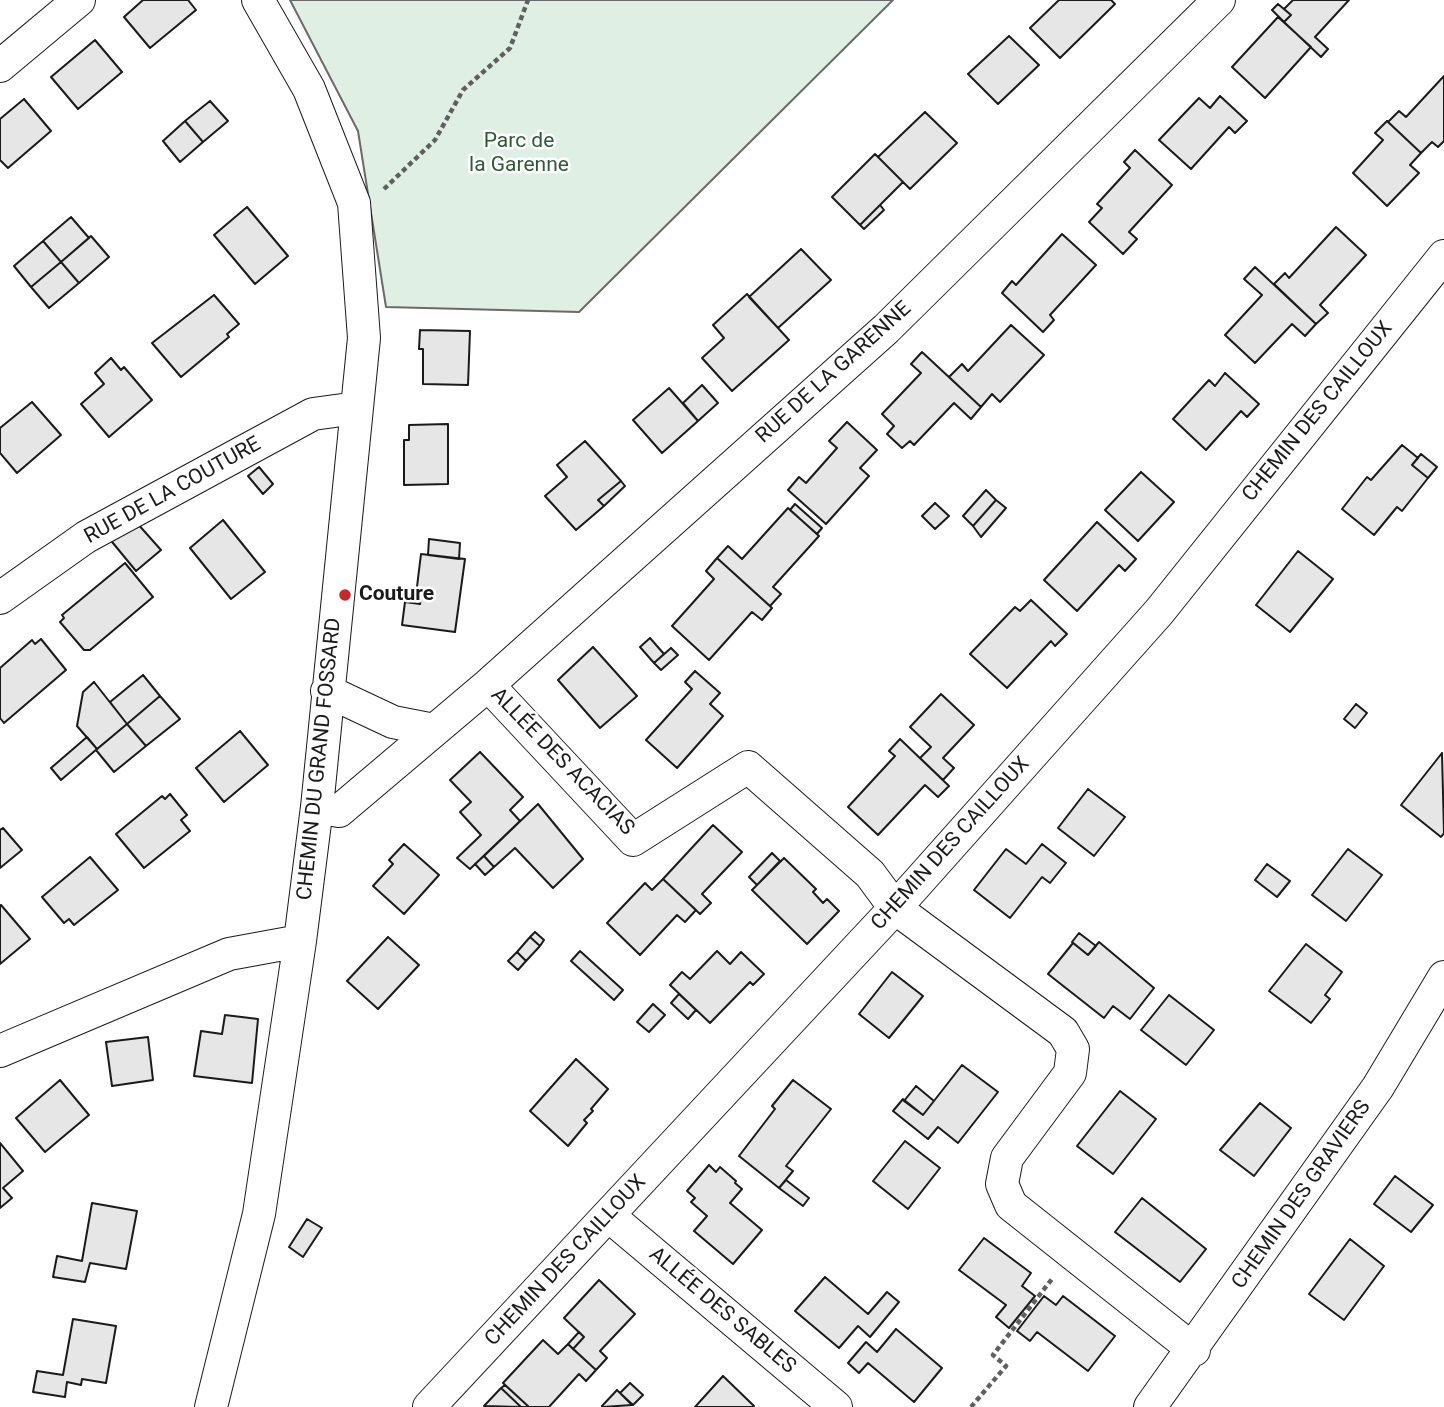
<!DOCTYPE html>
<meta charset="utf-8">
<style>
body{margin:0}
canvas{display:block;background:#fff}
</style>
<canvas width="1444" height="1407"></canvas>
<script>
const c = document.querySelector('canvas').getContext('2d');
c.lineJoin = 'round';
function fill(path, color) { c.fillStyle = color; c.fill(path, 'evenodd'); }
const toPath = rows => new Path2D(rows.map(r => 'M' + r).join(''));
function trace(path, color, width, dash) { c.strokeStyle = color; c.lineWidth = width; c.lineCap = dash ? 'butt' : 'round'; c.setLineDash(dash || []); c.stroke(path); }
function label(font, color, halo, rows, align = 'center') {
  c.font = font + ' Roboto,sans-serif'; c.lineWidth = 5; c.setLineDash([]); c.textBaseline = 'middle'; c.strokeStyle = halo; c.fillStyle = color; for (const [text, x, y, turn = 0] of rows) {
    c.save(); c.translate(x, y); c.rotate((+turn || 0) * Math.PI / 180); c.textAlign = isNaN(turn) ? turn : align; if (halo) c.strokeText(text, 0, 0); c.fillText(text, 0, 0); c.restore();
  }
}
const green = toPath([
 [290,0,893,0,579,312,386,307,358,131,290,0]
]);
fill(green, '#e0efe3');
trace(green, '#6a6a6a', 2);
const building = toPath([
 [143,0,188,0,196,10,150,48,124,17,143,0],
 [1059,0,1111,0,1115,4,1060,58,1030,28,1059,0],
 [1293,0,1349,0,1315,37,1328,49,1321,57,1284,22,1291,15,1284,9,1293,0],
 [1278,4,1291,15,1284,22,1272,10,1278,4],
 [1278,17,1311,47,1265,98,1232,67,1278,17],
 [1009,36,1039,65,998,104,968,74,1009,36],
 [95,40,122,72,78,109,51,77,95,40],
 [1444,76,1444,141,1438,147,1432,142,1421,153,1388,122,1399,111,1406,117,1444,76],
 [1220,96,1247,121,1235,133,1229,127,1191,169,1159,140,1199,98,1210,108,1220,96],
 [24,99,51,131,8,168,0,160,0,119,24,99],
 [210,101,228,121,203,142,185,121,210,101],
 [925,112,957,143,910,189,878,157,925,112],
 [185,121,203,142,180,162,163,141,185,121],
 [1387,121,1421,153,1410,165,1419,173,1387,206,1353,173,1383,140,1375,133,1387,121],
 [1135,150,1172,185,1129,232,1137,239,1123,254,1089,222,1102,208,1097,204,1130,168,1124,162,1135,150],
 [875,154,903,182,860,225,832,197,875,154],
 [880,205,884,210,864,229,860,225,880,205],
 [247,207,288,256,255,284,214,235,247,207],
 [71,217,89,238,61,262,43,241,71,217],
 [1336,227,1366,255,1320,305,1328,313,1316,324,1274,284,1285,273,1289,278,1336,227],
 [1062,234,1096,265,1050,315,1054,320,1043,332,1002,293,1012,281,1016,285,1062,234],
 [91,236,109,257,79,283,61,262,91,236],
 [43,241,61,262,31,287,14,266,43,241],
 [801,249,831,280,778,328,749,297,801,249],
 [61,262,79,283,49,308,31,287,61,262],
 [1255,267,1316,324,1305,336,1292,324,1255,363,1225,335,1262,295,1244,279,1255,267],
 [747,294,789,340,732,391,702,358,724,338,713,325,747,294],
 [214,295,239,324,227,334,229,337,181,377,152,343,214,295],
 [1011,325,1044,355,1000,402,992,394,981,407,949,377,962,364,968,371,1011,325],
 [420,330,470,331,468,385,423,384,423,349,419,349,420,330],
 [922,352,981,407,971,419,954,403,914,445,910,441,902,448,887,434,894,426,882,414,921,373,911,364,922,352],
 [111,358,121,370,124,367,152,400,109,437,81,404,104,384,95,373,111,358],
 [1225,373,1259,404,1247,417,1241,411,1206,450,1173,419,1209,380,1215,386,1225,373],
 [702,385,718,403,698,421,683,403,702,385],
 [669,388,698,421,662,453,633,420,669,388],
 [32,402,61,435,17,473,0,453,0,428,32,402],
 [847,422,877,450,860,468,869,476,826,524,788,490,799,477,806,483,837,448,829,441,847,422],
 [448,424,448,484,404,485,404,440,409,440,409,425,448,424],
 [585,441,621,481,598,500,604,506,576,530,545,496,567,477,557,465,585,441],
 [1402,445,1418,458,1412,465,1428,478,1402,511,1397,507,1374,535,1342,509,1367,477,1371,480,1402,445],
 [1421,454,1437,467,1428,478,1412,465,1421,454],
 [259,467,273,484,263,494,248,476,259,467],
 [1141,472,1174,502,1138,541,1105,510,1141,472],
 [621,481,625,486,604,506,598,500,621,481],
 [986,490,996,500,973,526,963,516,986,490],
 [996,500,1006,508,981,537,973,526,996,500],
 [935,503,949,516,935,529,922,516,935,503],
 [795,504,822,528,817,534,790,510,795,504],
 [788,508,819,536,773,587,781,594,770,606,717,558,728,546,742,559,788,508],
 [223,520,265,572,231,599,190,548,223,520],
 [1097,522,1136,559,1125,571,1119,565,1077,611,1044,580,1097,522],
 [137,523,161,550,136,571,108,537,137,523],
 [429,539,460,543,459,559,428,555,429,539],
 [1298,551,1333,579,1290,632,1256,605,1298,551],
 [421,554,465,559,455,632,402,625,405,602,420,604,421,595,416,595,421,554],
 [717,558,772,608,762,620,752,612,709,660,672,626,714,579,706,571,717,558],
 [125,563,153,597,90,650,84,650,60,622,64,618,62,615,125,563],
 [1031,600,1067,634,1055,646,1051,641,1007,688,970,654,1015,607,1020,611,1031,600],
 [650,638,664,654,654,663,640,647,650,638],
 [41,639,66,670,4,723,0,718,0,668,32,640,35,644,41,639],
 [593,647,637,696,600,728,558,680,593,647],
 [671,648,678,655,661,670,654,663,671,648],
 [695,671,720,693,710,704,723,716,677,768,646,740,692,689,685,682,695,671],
 [143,675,160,696,127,724,110,702,143,675],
 [94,682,127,724,97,749,77,726,83,692,94,682],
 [941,694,974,725,943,758,954,768,943,780,920,758,931,747,910,727,941,694],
 [160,696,180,719,146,746,127,724,160,696],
 [1356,704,1367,713,1355,728,1344,719,1356,704],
 [127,724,146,746,114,772,96,750,127,724],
 [240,731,268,765,224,802,196,768,240,731],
 [87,737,97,749,61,780,51,768,87,737],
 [900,739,949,786,938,797,925,785,878,835,848,807,895,756,889,751,900,739],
 [480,752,523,797,510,810,520,821,470,869,457,858,481,835,460,812,471,802,450,780,480,752],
 [1442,753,1444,833,1441,837,1401,805,1442,753],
 [1088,789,1125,817,1094,856,1058,828,1088,789],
 [170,794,187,815,181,820,190,831,144,868,116,834,162,796,165,799,170,794],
 [538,804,583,859,553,888,515,848,494,867,484,856,538,804],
 [713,825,742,852,702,894,711,903,700,914,663,879,713,825],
 [3,828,22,850,0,868,0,830,3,828],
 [404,844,439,875,404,914,373,886,393,864,389,860,404,844],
 [1042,844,1066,863,1050,883,1042,877,1010,918,974,890,1006,849,1026,864,1042,844],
 [1348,849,1382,875,1346,921,1312,895,1348,849],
 [772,853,780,861,757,885,749,877,772,853],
 [484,856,494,867,485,875,475,864,484,856],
 [90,857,118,890,74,925,69,919,64,923,42,897,90,857],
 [784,858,816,889,813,892,823,903,827,899,839,911,807,944,752,890,784,858],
 [1267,864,1290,881,1277,897,1255,880,1267,864],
 [663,879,696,910,685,922,677,915,640,955,607,923,645,883,652,890,663,879],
 [1,905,30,939,0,964,0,906,1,905],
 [535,932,544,940,540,946,530,937,535,932],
 [1079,933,1096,946,1088,955,1072,942,1079,933],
 [388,937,419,965,378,1009,347,981,388,937],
 [530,937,540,946,526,961,517,952,530,937],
 [1099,942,1154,988,1130,1019,1113,1006,1104,1018,1048,974,1073,943,1088,955,1099,942],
 [1306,944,1342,972,1325,995,1330,999,1311,1023,1269,991,1306,944],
 [580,951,623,990,614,1000,571,961,580,951],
 [717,951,730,964,741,952,764,974,753,985,750,982,710,1023,670,985,682,972,690,979,717,951],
 [517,952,526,961,518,970,508,961,517,952],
 [892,972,923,996,889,1038,859,1014,892,972],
 [679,994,696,1010,688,1019,671,1003,679,994],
 [1169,995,1214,1030,1186,1065,1141,1030,1169,995],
 [653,1004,665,1015,649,1032,637,1022,653,1004],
 [225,1015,258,1019,252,1083,194,1076,201,1031,222,1034,225,1015],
 [148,1037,153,1080,112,1086,106,1042,148,1037],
 [576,1059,608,1089,591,1109,593,1111,584,1120,587,1123,568,1146,530,1111,576,1059],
 [962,1065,998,1092,958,1143,938,1127,928,1139,893,1111,903,1099,923,1115,962,1065],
 [60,1080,89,1115,45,1152,16,1118,60,1080],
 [793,1080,831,1109,786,1166,793,1171,779,1188,739,1156,775,1109,772,1106,793,1080],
 [916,1086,934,1101,923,1115,904,1101,916,1086],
 [1120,1091,1156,1119,1113,1174,1077,1146,1120,1091],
 [1260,1103,1291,1128,1254,1176,1220,1150,1260,1103],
 [905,1141,940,1168,908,1209,873,1181,905,1141],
 [0,1143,23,1171,3,1188,12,1198,0,1208,0,1143],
 [709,1165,716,1172,720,1167,736,1181,735,1183,742,1189,730,1203,762,1230,733,1264,694,1231,707,1216,691,1202,695,1198,687,1191,709,1165],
 [1395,1176,1433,1205,1411,1232,1374,1204,1395,1176],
 [786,1180,809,1198,803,1206,779,1188,786,1180],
 [1142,1198,1206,1249,1180,1282,1115,1232,1142,1198],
 [92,1203,137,1211,126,1269,90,1263,85,1282,53,1277,57,1256,82,1261,92,1203],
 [307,1219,322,1228,303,1257,289,1247,307,1219],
 [984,1238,1031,1273,1022,1286,1035,1296,1009,1328,996,1317,1006,1305,959,1270,984,1238],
 [1350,1239,1384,1266,1344,1320,1309,1294,1350,1239],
 [825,1277,868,1314,887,1292,899,1302,870,1337,858,1326,839,1348,795,1311,825,1277],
 [599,1280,635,1314,600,1351,607,1358,596,1370,573,1349,584,1337,564,1318,599,1280],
 [1044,1296,1056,1305,1063,1296,1115,1336,1088,1371,1037,1332,1030,1341,1017,1331,1044,1296],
 [73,1319,116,1326,106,1383,82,1379,81,1385,67,1382,65,1397,33,1392,37,1371,63,1375,73,1319],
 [896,1329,942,1368,914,1402,868,1363,859,1373,848,1363,866,1342,877,1352,896,1329],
 [579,1332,584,1337,573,1349,568,1344,579,1332],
 [543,1340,558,1354,568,1344,596,1370,586,1381,579,1374,549,1407,529,1407,503,1383,543,1340],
 [723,1376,754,1406,753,1407,695,1407,723,1376],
 [630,1383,643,1395,633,1405,620,1393,630,1383],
 [505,1385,529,1407,521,1407,501,1388,505,1385],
 [501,1388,521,1407,484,1406,501,1388],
 [617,1390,632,1405,603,1407,602,1406,617,1390]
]);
fill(building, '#e6e6e6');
trace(building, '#1a1a1a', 2);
const minor = toPath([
 [0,66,79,0],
 [0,598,86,537,313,414,357,408],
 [488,685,633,840,748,767,870,874,895,908,1063,1032,1073,1049,1070,1073,1007,1158,1002,1184,1011,1205,1194,1350],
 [327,691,393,722,434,730],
 [317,807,339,811,488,685,886,329,1219,0],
 [0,1051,229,954,300,941],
 [609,1216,836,1407],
 [211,1407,259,1214,300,941,317,807,364,338,354,203,309,89,258,0],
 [429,1407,895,908,1159,612,1444,256],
 [1150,1407,1378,1087,1444,977]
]);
trace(minor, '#1a1a1a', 34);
trace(toPath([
 [384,189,435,140,463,90,510,48,528,0],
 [971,1407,1006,1366,993,1355,1052,1279]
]), '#5f5f5f', 4.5, [5, 3.5]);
trace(minor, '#fff', 32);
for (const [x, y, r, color] of [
 [345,595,7,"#c62828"]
]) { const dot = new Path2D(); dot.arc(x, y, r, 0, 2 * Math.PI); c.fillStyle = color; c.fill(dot); trace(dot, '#fff', 2.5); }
label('21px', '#2b5a34', '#fff', [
 ["Parc de",519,142],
 ["la Garenne",519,166]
]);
label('21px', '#1a1a1a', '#fff', [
 ["RUE DE LA GARENNE",834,373,-42],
 ["CHEMIN DES CAILLOUX",1318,412,-51],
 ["RUE DE LA COUTURE",173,491,-29],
 ["CHEMIN DU GRAND FOSSARD",320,759,-84],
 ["ALLÉE DES ACACIAS",562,762,46],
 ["CHEMIN DES CAILLOUX",951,844,-48],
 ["CHEMIN DES GRAVIERS",1302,1195,-55],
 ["CHEMIN DES CAILLOUX",566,1261,-47],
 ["ALLÉE DES SABLES",722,1311,40]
]);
label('bold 21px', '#1a1a1a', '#fff', [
 ["Couture",359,595]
], 'left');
</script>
